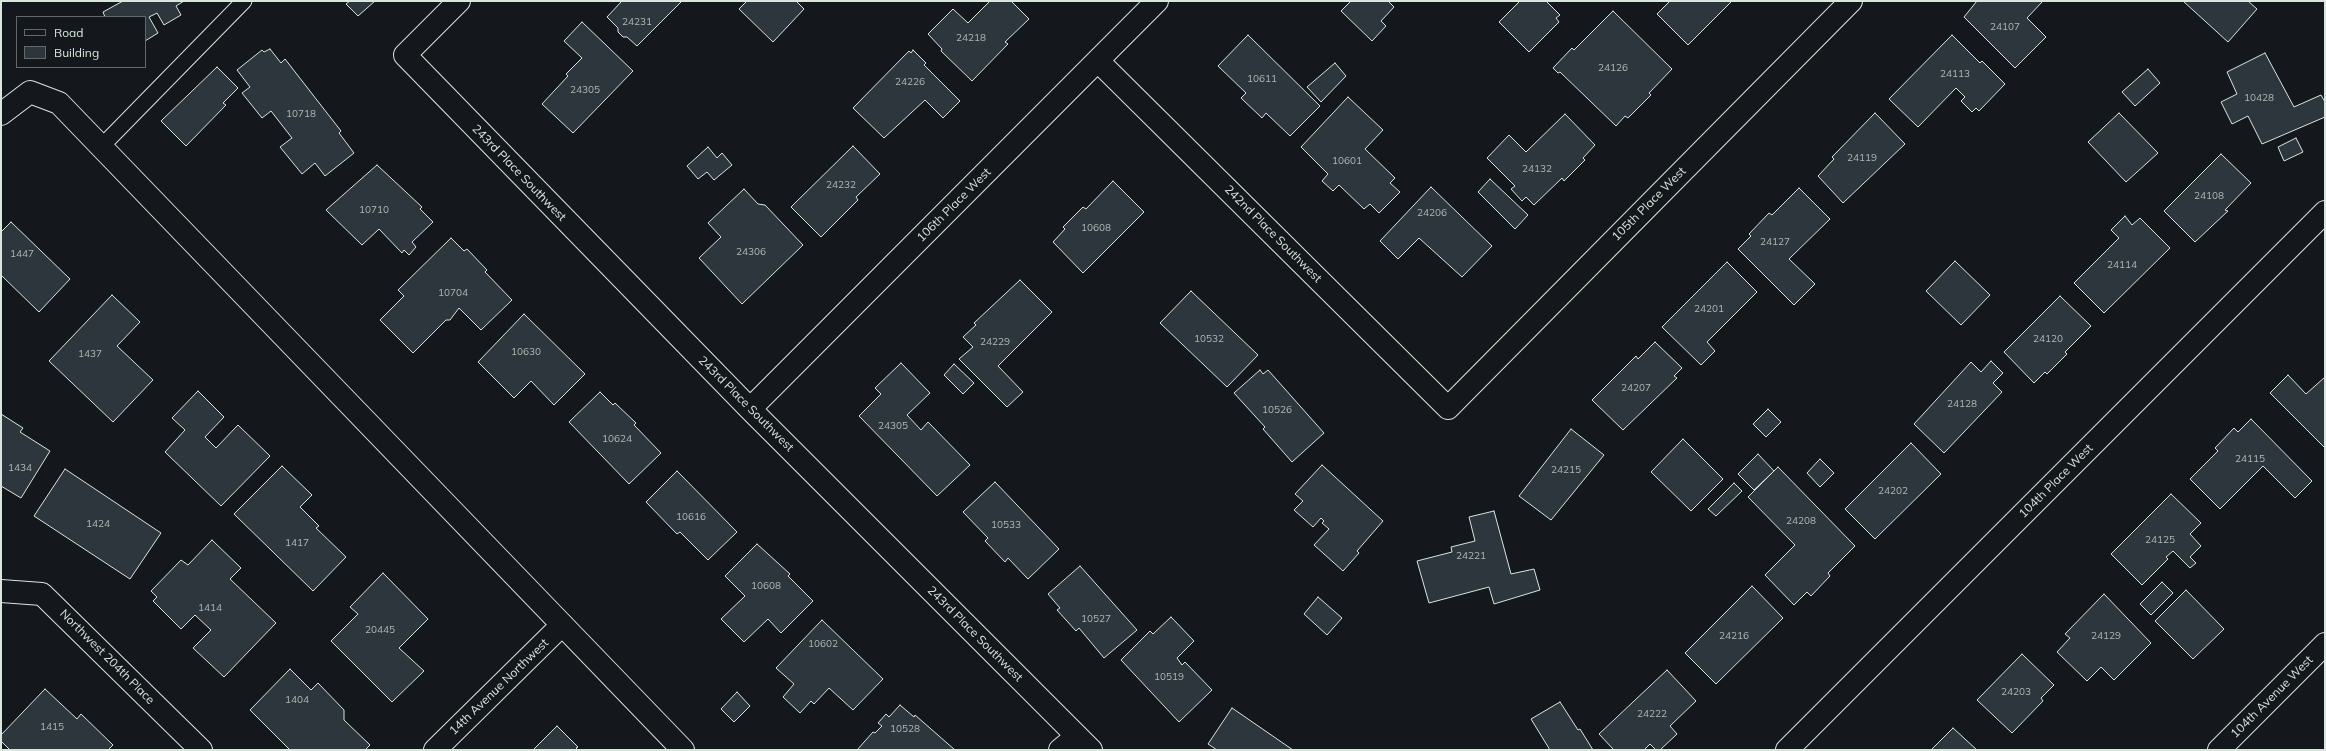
<!DOCTYPE html>
<style>
body{margin:0}
#map{position:relative;width:2326px;height:751px;overflow:hidden;background:#14181c;font-family:Mulish,sans-serif}
canvas{display:block}
.frame{position:absolute;inset:0;border:2px solid #d8e6dc;pointer-events:none}
.legend{position:absolute;left:16px;top:16px;width:130px;height:52px;box-sizing:border-box;background:#14181c;border:1px solid #626a69;margin:0;padding:5px 7px;list-style:none;font-size:12px;color:#d8e6dc}
.legend li{display:flex;align-items:center;gap:8px;height:20px}
.legend b{width:20px;border:1px solid #626a69}
</style>
<div id="map">
<canvas width="2326" height="751"></canvas>
<div class="frame"></div>
<ul class="legend">
<li><b style="height:5px;background:#14181c"></b>Road</li>
<li><b style="height:11px;background:#2c363c"></b>Building</li>
</ul>
</div>
<script>
const c = document.querySelector('canvas').getContext('2d');
c.lineJoin = 'round';
function fill(path, color) { c.fillStyle = color; c.fill(path, 'evenodd'); }
const toPath = rows => new Path2D(rows.map(r => 'M' + r).join(''));
function trace(path, color, width, dash) { c.strokeStyle = color; c.lineWidth = width; c.lineCap = dash ? 'butt' : 'round'; c.setLineDash(dash || []); c.stroke(path); }
function label(font, color, halo, rows, align = 'center') {
  c.font = font + ' Mulish,sans-serif'; c.lineWidth = 3; c.setLineDash([]); c.textBaseline = 'middle'; c.strokeStyle = halo; c.fillStyle = color; for (const [text, x, y, turn = 0] of rows) {
    c.save(); c.translate(x, y); c.rotate((+turn || 0) * Math.PI / 180); c.textAlign = isNaN(turn) ? turn : align; if (halo) c.strokeText(text, 0, 0); c.fillText(text, 0, 0); c.restore();
  }
}
const building = toPath([
 [123,1,184,1,176,6,181,15,164,25,157,13,149,17,158,33,145,41,145,17,105,17,103,12,123,1],
 [350,1,375,1,358,16,346,4,350,1],
 [620,1,682,1,637,46,627,37,623,37,618,32,618,28,607,17,621,2,620,1],
 [747,1,796,1,804,9,773,42,739,9,747,1],
 [990,1,1011,1,1029,19,1005,42,1008,44,972,81,941,51,942,49,928,34,953,9,968,23,990,1],
 [1351,1,1388,1,1394,7,1381,21,1386,26,1372,41,1341,11,1351,1],
 [1520,1,1546,1,1560,15,1556,18,1559,22,1529,52,1499,22,1520,1],
 [1670,1,1732,1,1688,45,1657,14,1670,1],
 [1977,1,2043,1,2027,18,2046,37,2015,68,1964,17,1977,1],
 [2183,1,2248,1,2257,9,2228,42,2183,1],
 [1613,11,1672,69,1649,93,1651,95,1628,118,1625,116,1616,126,1560,72,1558,73,1553,68,1572,48,1574,50,1613,11],
 [582,22,633,71,573,133,542,104,568,76,566,74,582,58,564,41,582,22],
 [1248,35,1320,106,1290,136,1266,113,1262,118,1241,98,1246,93,1218,66,1248,35],
 [1952,35,1980,63,1982,61,2005,84,1979,111,1976,108,1972,112,1961,101,1965,97,1956,88,1918,127,1889,99,1952,35],
 [270,49,281,63,285,59,341,131,339,133,354,153,325,176,315,163,302,174,280,147,292,138,271,111,262,118,242,93,250,87,237,70,262,50,264,52,270,49],
 [913,50,926,63,924,65,960,101,943,118,925,100,884,138,853,108,909,51,911,53,913,50],
 [2265,53,2294,107,2321,95,2325,102,2325,117,2262,144,2248,116,2232,124,2221,102,2237,94,2227,72,2265,53],
 [1335,63,1346,76,1321,102,1307,87,1335,63],
 [217,67,238,88,223,103,226,105,186,146,161,121,217,67],
 [2148,69,2160,83,2135,106,2122,92,2148,69],
 [1348,97,1383,130,1365,149,1395,178,1390,183,1400,192,1379,213,1370,204,1364,209,1339,185,1333,191,1322,181,1328,174,1301,147,1348,97],
 [1875,113,1905,144,1843,203,1818,176,1834,159,1832,157,1875,113],
 [2119,113,2158,153,2126,182,2088,142,2119,113],
 [1565,114,1595,145,1583,158,1585,160,1564,181,1562,178,1534,205,1526,197,1522,201,1511,189,1515,186,1487,158,1509,135,1526,152,1565,114],
 [2296,138,2303,152,2284,161,2278,147,2296,138],
 [853,146,880,174,856,197,858,200,821,237,791,207,853,146],
 [708,147,717,158,722,153,732,165,714,180,707,172,698,179,687,166,708,147],
 [2221,154,2251,183,2225,210,2228,211,2195,242,2164,211,2221,154],
 [377,165,422,207,420,209,433,222,412,242,416,247,409,255,404,250,402,253,379,229,362,245,326,210,377,165],
 [1490,179,1528,215,1515,229,1478,192,1490,179],
 [1113,181,1144,212,1083,273,1053,242,1065,229,1063,227,1083,207,1086,209,1113,181],
 [1431,187,1492,246,1462,277,1419,238,1398,259,1380,241,1431,187],
 [1799,188,1830,219,1789,259,1815,284,1794,305,1738,249,1751,236,1749,234,1769,213,1772,215,1799,188],
 [744,189,758,204,765,205,803,245,742,304,699,258,721,237,708,223,744,189],
 [2125,216,2132,225,2140,218,2170,248,2104,313,2074,283,2119,238,2111,230,2125,216],
 [11,222,70,279,39,312,1,275,1,232,11,222],
 [451,238,464,251,467,249,487,270,485,272,512,300,481,330,459,308,450,320,446,320,413,353,380,320,404,296,398,290,451,238],
 [1955,261,1990,295,1961,325,1926,291,1955,261],
 [1727,262,1757,292,1707,342,1715,351,1701,365,1662,327,1727,262],
 [1020,280,1052,312,998,366,1023,392,1007,407,959,359,973,347,963,337,976,325,974,323,1020,280],
 [1191,291,1258,355,1227,387,1160,323,1191,291],
 [112,295,140,322,117,346,153,380,113,422,49,361,112,295],
 [2060,296,2091,326,2065,352,2067,354,2047,374,2045,372,2034,383,2004,352,2060,296],
 [524,314,585,374,554,405,531,381,514,398,478,362,524,314],
 [1655,342,1682,368,1674,376,1677,378,1623,430,1592,400,1636,356,1638,359,1655,342],
 [1991,361,2003,373,1993,383,2002,392,1944,453,1914,424,1971,362,1981,372,1991,361],
 [901,363,930,393,907,415,921,430,928,422,970,465,937,496,859,416,881,394,875,388,901,363],
 [954,364,974,383,963,394,944,375,954,364],
 [1260,370,1263,374,1268,370,1324,433,1292,462,1263,429,1265,427,1234,393,1260,370],
 [2288,375,2306,394,2325,377,2325,448,2270,393,2288,375],
 [198,391,224,417,205,437,216,448,238,425,270,456,221,506,165,452,185,430,172,418,198,391],
 [600,392,613,405,615,403,636,423,634,425,661,453,629,484,569,422,600,392],
 [1768,409,1781,422,1766,437,1753,424,1768,409],
 [1,414,23,428,20,432,50,451,21,498,1,486,1,414],
 [2251,419,2312,481,2295,498,2263,466,2220,509,2190,479,2218,451,2215,448,2234,428,2238,432,2251,419],
 [1571,429,1604,455,1551,520,1519,496,1571,429],
 [1683,439,1723,479,1691,511,1651,472,1683,439],
 [1911,443,1941,474,1875,539,1845,509,1911,443],
 [1758,454,1774,471,1754,490,1738,474,1758,454],
 [1820,459,1834,473,1820,487,1807,473,1820,459],
 [1322,465,1383,521,1357,551,1359,553,1343,571,1314,545,1329,529,1322,523,1324,521,1321,518,1313,527,1294,510,1303,501,1295,494,1322,465],
 [282,466,312,495,300,507,319,526,316,528,346,557,313,591,234,514,282,466],
 [1778,467,1855,546,1828,573,1830,576,1811,596,1807,592,1794,605,1765,575,1795,545,1748,497,1778,467],
 [65,469,161,533,130,579,34,516,65,469],
 [677,471,737,532,708,560,680,532,677,534,646,502,677,471],
 [995,482,1059,549,1028,579,1008,558,1005,562,985,541,988,538,963,512,995,482],
 [1734,483,1742,491,1716,516,1708,509,1734,483],
 [2171,494,2201,523,2190,534,2201,546,2190,557,2196,563,2190,568,2173,551,2166,557,2168,559,2142,585,2111,554,2171,494],
 [1494,511,1511,574,1534,569,1540,590,1494,604,1489,587,1429,603,1417,561,1452,552,1451,547,1475,541,1469,517,1494,511],
 [212,540,241,568,230,579,276,623,224,677,193,648,211,630,195,615,181,629,153,601,157,597,151,591,181,560,188,565,212,540],
 [757,544,790,574,788,576,813,601,781,633,768,619,744,642,721,619,745,596,725,576,757,544],
 [1080,566,1137,630,1104,658,1079,628,1076,631,1057,610,1060,608,1048,594,1080,566],
 [383,573,428,619,399,648,424,671,392,702,331,641,358,614,350,607,383,573],
 [2162,582,2173,593,2151,615,2140,604,2162,582],
 [1752,586,1783,618,1716,684,1685,653,1752,586],
 [2186,590,2224,629,2193,659,2155,621,2186,590],
 [2104,594,2151,643,2114,680,2101,667,2087,681,2057,652,2070,638,2065,634,2104,594],
 [1318,597,1342,618,1327,635,1304,614,1318,597],
 [1171,617,1194,641,1177,658,1182,665,1185,662,1212,690,1179,722,1121,660,1150,631,1153,634,1171,617],
 [822,620,883,679,853,710,829,688,814,704,811,701,800,713,783,697,794,684,776,668,822,620],
 [2022,654,2054,685,2041,698,2043,701,2012,733,1977,700,2022,654],
 [290,669,311,690,318,683,344,710,344,720,370,745,365,750,290,750,250,710,290,669],
 [1667,670,1696,701,1670,726,1677,734,1660,750,1656,750,1650,744,1644,750,1614,750,1599,734,1667,670],
 [45,689,77,719,81,714,113,745,108,750,10,750,1,741,1,735,45,689],
 [737,692,750,706,734,722,721,709,737,692],
 [1560,702,1578,730,1580,729,1593,750,1550,750,1531,719,1560,702],
 [900,705,914,717,915,715,955,750,857,750,873,732,875,733,882,726,878,723,886,714,889,717,900,705],
 [1232,708,1293,750,1217,750,1208,744,1232,708],
 [557,726,578,747,576,748,578,750,533,750,557,726],
 [1953,728,1977,750,1931,750,1953,728]
]);
fill(building, '#2c363c');
trace(building, '#d8e6dc', 1);
const service = toPath([
 [102,146,244,1]
]);
const minor = toPath([
 [459,1,405,55,750,409,1091,750],
 [1098,61,1448,408,1851,1],
 [750,409,1157,1],
 [1,591,42,594,201,750],
 [435,750,562,625],
 [1060,750,1077,736],
 [1787,750,2325,212]
]);
const tertiary = toPath([
 [1,114,30,92,59,103,683,750],
 [2219,750,2325,644]
]);
trace(service, '#d8e6dc', 17);
trace(minor, '#d8e6dc', 24);
trace(tertiary, '#d8e6dc', 24);
trace(service, '#14181c', 15);
trace(minor, '#14181c', 22);
trace(tertiary, '#14181c', 22);
label('10px', '#adbab4', null, [
 ["24231",637,22],
 ["24107",2005,27],
 ["24218",971,38],
 ["24126",1613,68],
 ["24113",1955,74],
 ["10611",1262,79],
 ["24226",910,82],
 ["24305",585,90],
 ["10428",2259,98],
 ["10718",301,114],
 ["24119",1862,158],
 ["10601",1347,161],
 ["24132",1537,169],
 ["24232",841,185],
 ["24108",2209,196],
 ["10710",374,210],
 ["24206",1432,213],
 ["10608",1096,228],
 ["24127",1775,242],
 ["24306",751,252],
 ["1447",22,254],
 ["24114",2122,265],
 ["10704",453,293],
 ["24201",1709,309],
 ["10532",1209,339],
 ["24120",2048,339],
 ["24229",995,342],
 ["10630",526,352],
 ["1437",90,354],
 ["24207",1636,388],
 ["24128",1962,404],
 ["10526",1277,410],
 ["24305",893,426],
 ["10624",617,439],
 ["24115",2250,459],
 ["1434",20,468],
 ["24215",1566,470],
 ["24202",1893,491],
 ["10616",691,517],
 ["24208",1801,521],
 ["1424",98,524],
 ["10533",1006,525],
 ["24125",2160,540],
 ["1417",297,543],
 ["24221",1471,556],
 ["10608",766,586],
 ["1414",210,608],
 ["10527",1096,619],
 ["20445",380,630],
 ["24216",1734,636],
 ["24129",2106,636],
 ["10602",823,644],
 ["10519",1169,677],
 ["24203",2016,692],
 ["1404",297,700],
 ["24222",1652,714],
 ["1415",52,727],
 ["10528",905,729]
]);
label('12px', '#d8e6dc', '#14181c', [
 ["243rd Place Southwest",519,173,46],
 ["105th Place West",1649,204,-45],
 ["106th Place West",954,205,-45],
 ["242nd Place Southwest",1273,234,45],
 ["243rd Place Southwest",746,404,45],
 ["104th Place West",2056,481,-45],
 ["243rd Place Southwest",975,634,45],
 ["Northwest 204th Place",107,657,45],
 ["14th Avenue Northwest",499,687,-44],
 ["104th Avenue West",2272,697,-45]
]);
</script>
